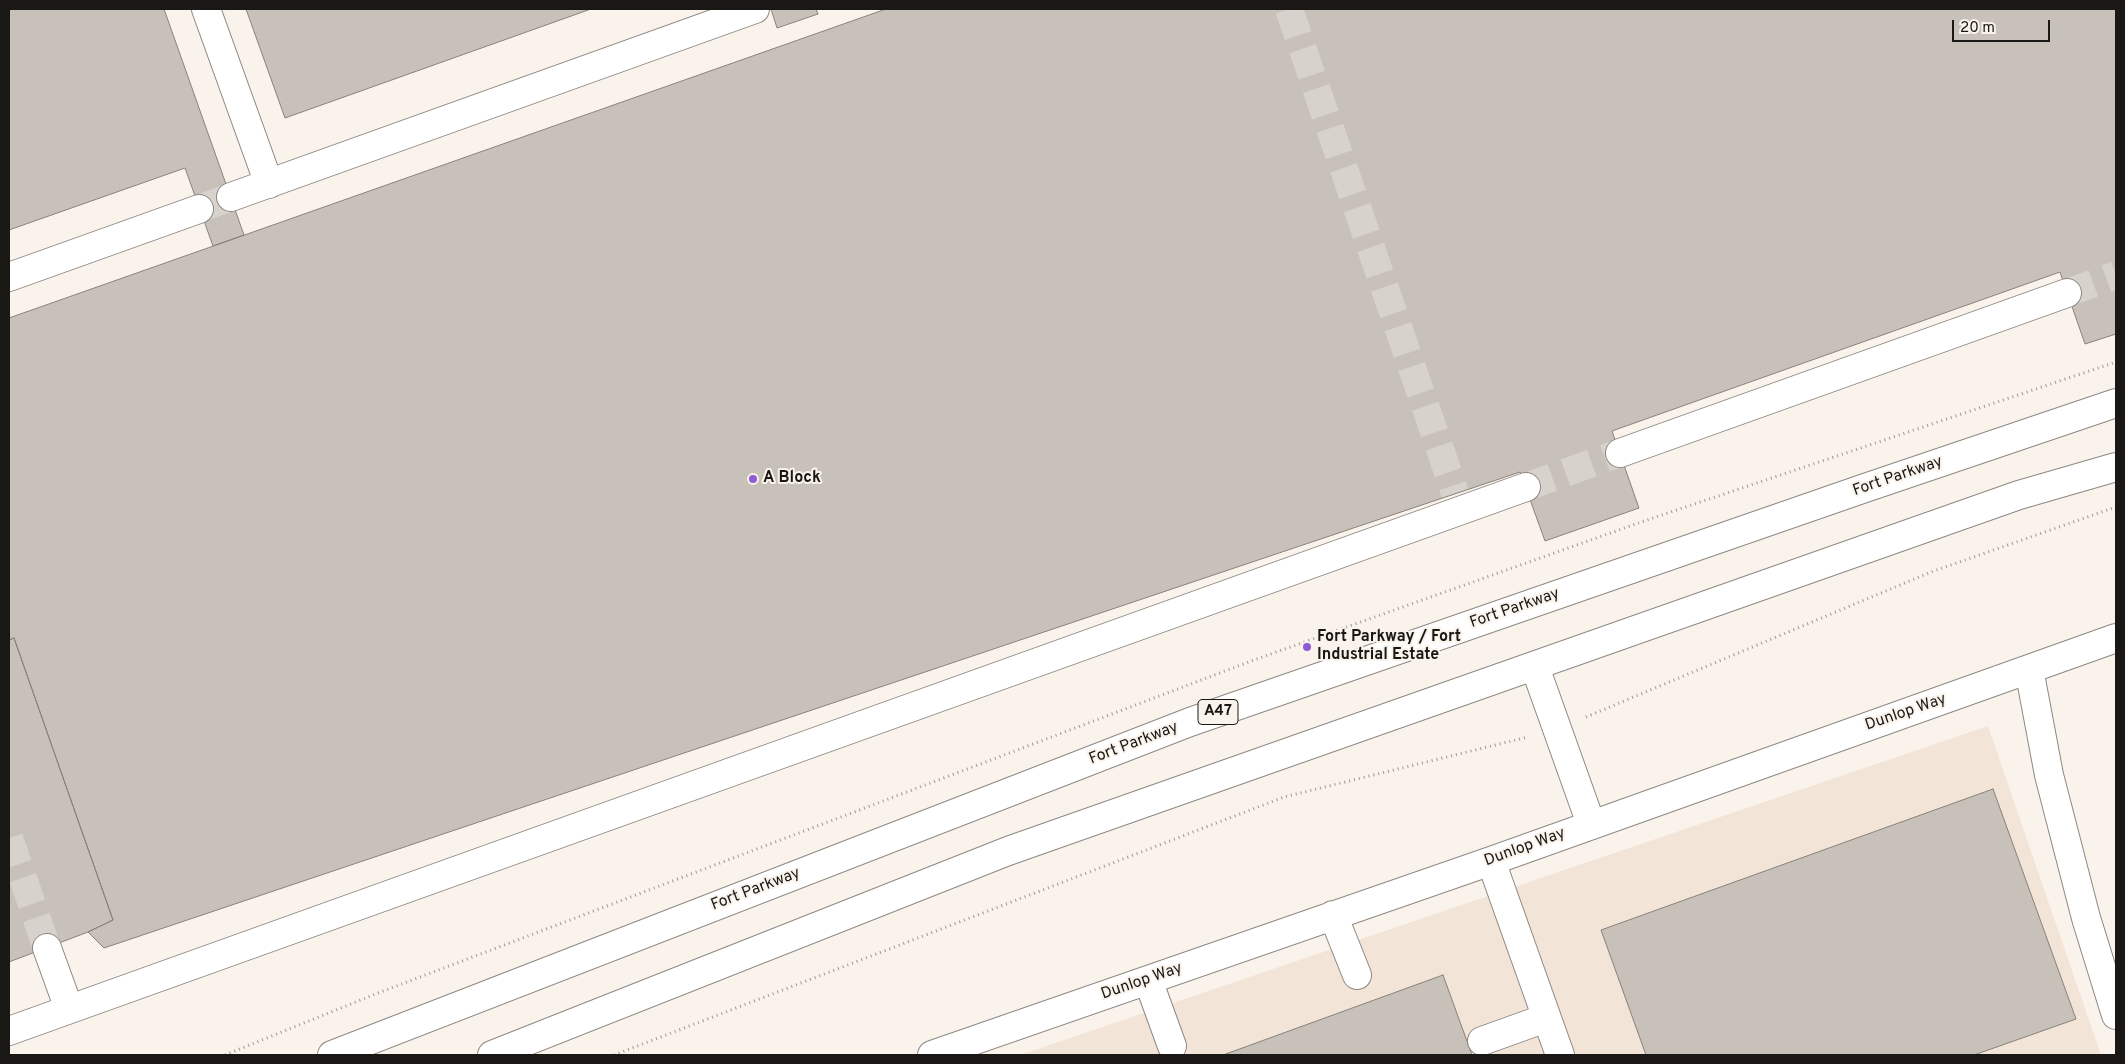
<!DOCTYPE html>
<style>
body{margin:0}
#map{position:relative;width:2125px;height:1064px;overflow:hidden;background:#faf3ec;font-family:Overpass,sans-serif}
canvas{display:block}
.frame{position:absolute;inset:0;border:10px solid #1a1815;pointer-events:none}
.scale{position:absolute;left:1952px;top:20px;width:98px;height:22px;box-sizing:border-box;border:2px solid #1a1815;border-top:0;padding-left:6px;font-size:15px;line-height:18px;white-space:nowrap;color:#1a1815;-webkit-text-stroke:4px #faf3ec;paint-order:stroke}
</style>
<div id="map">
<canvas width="2125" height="1064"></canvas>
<div class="frame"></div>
<div class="scale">20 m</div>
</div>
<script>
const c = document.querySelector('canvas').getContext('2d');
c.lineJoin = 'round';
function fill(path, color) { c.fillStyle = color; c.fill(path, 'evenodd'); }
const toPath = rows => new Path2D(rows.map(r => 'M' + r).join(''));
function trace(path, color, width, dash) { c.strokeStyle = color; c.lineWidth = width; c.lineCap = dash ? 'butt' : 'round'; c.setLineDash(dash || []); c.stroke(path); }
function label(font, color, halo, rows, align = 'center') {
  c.font = font + ' Overpass,sans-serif'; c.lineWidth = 4; c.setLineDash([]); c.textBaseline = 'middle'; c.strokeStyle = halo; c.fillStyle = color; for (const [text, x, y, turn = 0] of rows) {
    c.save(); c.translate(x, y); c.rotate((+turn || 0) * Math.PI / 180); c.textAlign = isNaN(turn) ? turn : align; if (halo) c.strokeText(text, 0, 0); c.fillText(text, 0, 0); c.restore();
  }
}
fill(toPath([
 [1988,726,2101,1055,1020,1055]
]), '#f2e5d8');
const building = toPath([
 [13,9,164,9,244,235,213,246,185,168,9,230,9,10,13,9],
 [246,9,591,9,285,118,246,9],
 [771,9,816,9,818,14,777,28,771,9],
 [886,9,2116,9,2116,334,2085,344,2060,272,1612,431,1639,508,1545,541,1520,472,104,948,88,932,113,920,14,638,9,640,9,318,886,9],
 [14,638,113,920,88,932,9,962,9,640,14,638],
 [1993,789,2076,1019,1974,1055,1646,1055,1601,930,1993,789],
 [1443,975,1472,1055,1223,1055,1443,975]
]);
fill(building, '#c8c1ba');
trace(building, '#88827c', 1);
trace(toPath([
 [1289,9,1455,493],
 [199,209,231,197],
 [2067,293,2116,275],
 [1526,487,1620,453],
 [9,838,47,948]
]), '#d8d2cc', 28, [28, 14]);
const minor = toPath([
 [206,9,269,184],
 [231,197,755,9],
 [9,277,199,209],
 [1620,453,2067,293],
 [1535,667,1591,824],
 [2029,669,2049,775,2086,918,2116,1015],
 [1491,861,1560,1055],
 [1333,915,1357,975],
 [47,948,69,1009],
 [1148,980,1172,1046],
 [9,1031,1526,487],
 [1482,1041,1546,1018],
 [932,1055,1491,861,2116,638]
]);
const major = toPath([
 [332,1055,1190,722,1865,488,2116,403],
 [492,1055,1008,851,2019,495,2116,467]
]);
trace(minor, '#8e8882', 30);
trace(major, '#8e8882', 30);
trace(toPath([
 [1586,717,1931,572,2116,507],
 [225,1055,378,993,1254,660,1647,520,2116,362],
 [614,1055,1284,797,1528,737]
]), '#9d9893', 3, [1, 4]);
trace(minor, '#fff', 28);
trace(major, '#fff', 28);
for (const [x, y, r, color] of [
 [753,479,5,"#8e5bd4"],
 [1307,647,5,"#8e5bd4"]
]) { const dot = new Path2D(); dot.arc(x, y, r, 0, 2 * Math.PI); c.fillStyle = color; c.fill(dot); trace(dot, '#faf3ec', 2); }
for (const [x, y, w] of [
 [1218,712,40]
]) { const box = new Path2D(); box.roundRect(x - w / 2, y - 12.5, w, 25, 4); c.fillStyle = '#faf3ec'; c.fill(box); trace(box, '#1a1815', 1); }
label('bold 15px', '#1a1815', null, [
 ["A47",1218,712]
]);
label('16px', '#1a1815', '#faf3ec', [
 ["Fort Parkway",1898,477,-19],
 ["Fort Parkway",1515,609,-19],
 ["Dunlop Way",1906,713,-19],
 ["Fort Parkway",1134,744,-21],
 ["Dunlop Way",1525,848,-20],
 ["Fort Parkway",756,890,-21],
 ["Dunlop Way",1142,982,-19]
]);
label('bold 16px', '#1a1815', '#faf3ec', [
 ["A Block",763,479],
 ["Fort Parkway / Fort",1317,638],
 ["Industrial Estate",1317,656]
], 'left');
</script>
